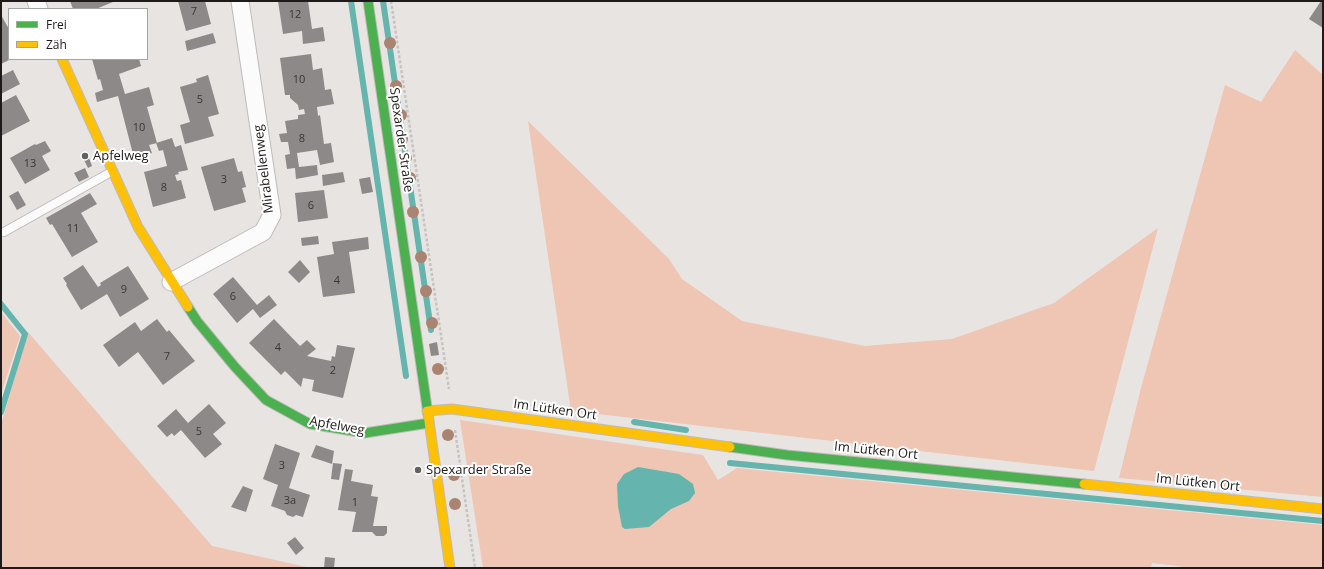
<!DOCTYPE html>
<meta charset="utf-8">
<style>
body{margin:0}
#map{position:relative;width:1324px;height:569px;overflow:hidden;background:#e8e4e2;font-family:"Open Sans",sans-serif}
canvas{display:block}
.frame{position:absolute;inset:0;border:2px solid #1d1a19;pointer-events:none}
.legend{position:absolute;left:8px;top:8px;width:140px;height:52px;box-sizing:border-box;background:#fff;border:1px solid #a5a3a3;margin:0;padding:5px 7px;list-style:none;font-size:12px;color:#1d1a19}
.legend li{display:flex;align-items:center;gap:8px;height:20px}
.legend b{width:20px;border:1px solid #a5a3a3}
</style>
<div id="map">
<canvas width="1324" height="569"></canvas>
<div class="frame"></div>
<ul class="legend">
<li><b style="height:5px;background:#4caf50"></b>Frei</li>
<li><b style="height:5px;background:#ffc107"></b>Zäh</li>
</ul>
</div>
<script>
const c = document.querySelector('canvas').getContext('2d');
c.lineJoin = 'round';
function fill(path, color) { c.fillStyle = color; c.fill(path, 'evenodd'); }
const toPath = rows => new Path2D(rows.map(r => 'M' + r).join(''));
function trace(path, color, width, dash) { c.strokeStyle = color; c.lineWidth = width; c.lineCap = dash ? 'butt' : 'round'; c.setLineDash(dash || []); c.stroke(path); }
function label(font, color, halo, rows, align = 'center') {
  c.font = font + ' "Open Sans",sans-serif'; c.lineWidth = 4; c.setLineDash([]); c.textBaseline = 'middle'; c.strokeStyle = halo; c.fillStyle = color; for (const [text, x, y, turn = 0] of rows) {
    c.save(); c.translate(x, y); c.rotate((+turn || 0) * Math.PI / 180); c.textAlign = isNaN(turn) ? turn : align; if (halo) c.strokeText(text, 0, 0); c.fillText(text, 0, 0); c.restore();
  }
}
fill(toPath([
 [1295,50,1323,75,1323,497,1119,478,1141,388,1225,85,1261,102],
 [528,121,669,259,682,279,742,321,865,346,952,339,1054,303,1158,228,1094,471,571,411],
 [1,312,20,336,1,394],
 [28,332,212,546,311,568,1,568,1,425],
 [460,420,703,455,718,480,737,468,1323,525,1323,568,1193,568,1152,563,1151,568,483,568]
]), '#efc5b4');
fill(toPath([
 [638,467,679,474,693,484,695,493,689,501,671,509,649,527,625,529,622,527,618,506,617,484,624,474]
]), '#65b4ad');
trace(toPath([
 [351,1,406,376],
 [383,1,431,330],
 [1,304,25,334,1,412],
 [634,422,686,430],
 [730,463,1323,521]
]), '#65b4ad', 6);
fill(toPath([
 [70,1,112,1,113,2,96,9,73,9],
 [178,1,205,1,211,24,186,31],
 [278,1,308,1,312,29,323,27,325,41,303,44,302,31,283,34],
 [1321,1,1323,1,1323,28,1309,19],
 [1,15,9,29,9,60,1,64],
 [213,33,216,43,187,51,185,41],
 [311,54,313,70,322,68,325,90,331,89,334,104,317,107,318,116,320,115,324,144,331,143,334,162,320,165,317,150,297,153,299,167,317,165,318,175,296,179,295,168,287,169,285,155,290,154,288,142,281,142,279,134,287,133,285,121,298,119,298,115,305,114,304,109,299,110,298,105,290,98,290,95,285,95,280,58],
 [92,59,139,59,141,66,119,74,125,94,149,87,154,105,147,107,157,143,149,145,152,153,134,158,118,96,97,102,95,93,103,90,100,79,98,80],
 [13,70,20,84,1,94,1,76],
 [208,75,219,114,208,117,214,136,185,144,180,125,190,122,180,87,197,82,196,79],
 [16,95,30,121,1,136,1,103],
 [172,138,175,147,181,145,188,170,178,172,179,174,175,175,177,181,181,180,186,198,153,207,144,172,167,166,163,150,159,151,156,143],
 [45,141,51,151,42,156,50,170,25,184,10,158,35,144,36,145],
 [89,158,92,166,88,168,84,160],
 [234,158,238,172,242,171,246,187,242,188,246,202,214,211,201,167],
 [85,168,89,177,79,182,74,173],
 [343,172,345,182,323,186,322,175],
 [370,177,373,192,362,194,359,179],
 [324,190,328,218,298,222,295,193],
 [18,191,26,205,17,210,9,196],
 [90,193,97,204,81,213,98,242,72,257,52,224,50,225,46,218],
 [318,236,319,244,302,246,301,238],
 [368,237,369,249,349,252,355,293,323,297,317,257,334,254,332,242],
 [300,260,310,272,299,283,288,272],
 [83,265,98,287,101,285,100,283,128,266,149,299,120,317,107,294,81,310,66,285,67,284,63,278],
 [233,277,257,305,269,295,277,305,260,318,253,309,237,323,213,294],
 [157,319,167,332,169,330,195,361,163,385,138,352,119,367,103,345,135,322,141,331],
 [274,319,300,346,307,340,316,349,307,356,331,361,332,356,335,357,337,345,355,348,343,398,312,391,314,380,303,378,301,387,285,371,281,375,249,343],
 [437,342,439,355,431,356,429,344],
 [209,404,226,423,213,434,222,444,205,458,181,430,174,436,172,433,167,437,157,426,176,409,188,423],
 [275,444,300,453,289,488,310,495,303,517,296,515,293,517,287,515,285,511,271,506,278,485,263,479],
 [316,445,334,451,332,464,311,457],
 [333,463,342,464,339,480,331,479],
 [345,469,353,470,351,481,373,485,371,496,378,497,373,526,387,526,387,533,384,536,376,536,372,532,352,532,356,512,338,510],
 [243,486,253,490,246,512,231,507],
 [295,537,304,548,296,555,287,543],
 [325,557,335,558,334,568,324,568]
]), '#8c8988');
const lane = toPath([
 [4,232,111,172]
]);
const street = toPath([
 [36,1,39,9],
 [171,282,263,232,272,215,240,1]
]);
const fast = toPath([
 [368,1,428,414],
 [188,307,197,321,235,367,266,400,310,424,365,433,429,423],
 [730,447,787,455,1084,484]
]);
const slow = toPath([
 [62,59,138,227,188,307],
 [427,411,452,409,730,447],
 [428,414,450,568],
 [1084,484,1323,509]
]);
trace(lane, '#bebbba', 10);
trace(street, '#bebbba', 19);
trace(fast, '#bebbba', 11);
trace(slow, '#bebbba', 11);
trace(toPath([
 [391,1,449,389],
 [455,430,475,568]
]), '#c5c4c4', 2.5, [3, 2]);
trace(lane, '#fcfbfb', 8);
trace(street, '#fcfbfb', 17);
trace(fast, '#4caf50', 9);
trace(slow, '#ffc107', 9);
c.fillStyle = '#aa8371';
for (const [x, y] of [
 [390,43],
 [396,86],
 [401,115],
 [402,139],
 [406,158],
 [410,178],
 [413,212],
 [421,257],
 [426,291],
 [432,323],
 [438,369],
 [448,435],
 [454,475],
 [455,504]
]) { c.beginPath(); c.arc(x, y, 6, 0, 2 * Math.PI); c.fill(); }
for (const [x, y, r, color] of [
 [85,156,4,"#64615f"],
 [418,470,4,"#64615f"]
]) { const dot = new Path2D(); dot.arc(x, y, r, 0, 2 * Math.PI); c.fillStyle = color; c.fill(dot); trace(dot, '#fff', 1.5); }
label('11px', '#393635', null, [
 ["7",194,12],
 ["12",295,15],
 ["10",299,80],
 ["5",200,100],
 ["10",139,128],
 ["8",302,139],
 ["13",30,164],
 ["3",224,180],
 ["8",164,188],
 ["6",311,206],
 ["11",73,229],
 ["4",337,281],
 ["9",124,290],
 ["6",233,297],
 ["4",278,348],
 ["7",167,357],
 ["2",333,371],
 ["5",199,432],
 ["3",282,466],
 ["3a",290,501],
 ["1",355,503]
]);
label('13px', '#1d1a19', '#fff', [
 ["Spexarder Straße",401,140,82],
 ["Mirabellenweg",264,169,-97],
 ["Im Lütken Ort",555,410,8],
 ["Apfelweg",337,426,10],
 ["Im Lütken Ort",876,451,6],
 ["Im Lütken Ort",1198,483,6]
]);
label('13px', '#1d1a19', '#fff', [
 ["Apfelweg",93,156],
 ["Spexarder Straße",426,470]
], 'left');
</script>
